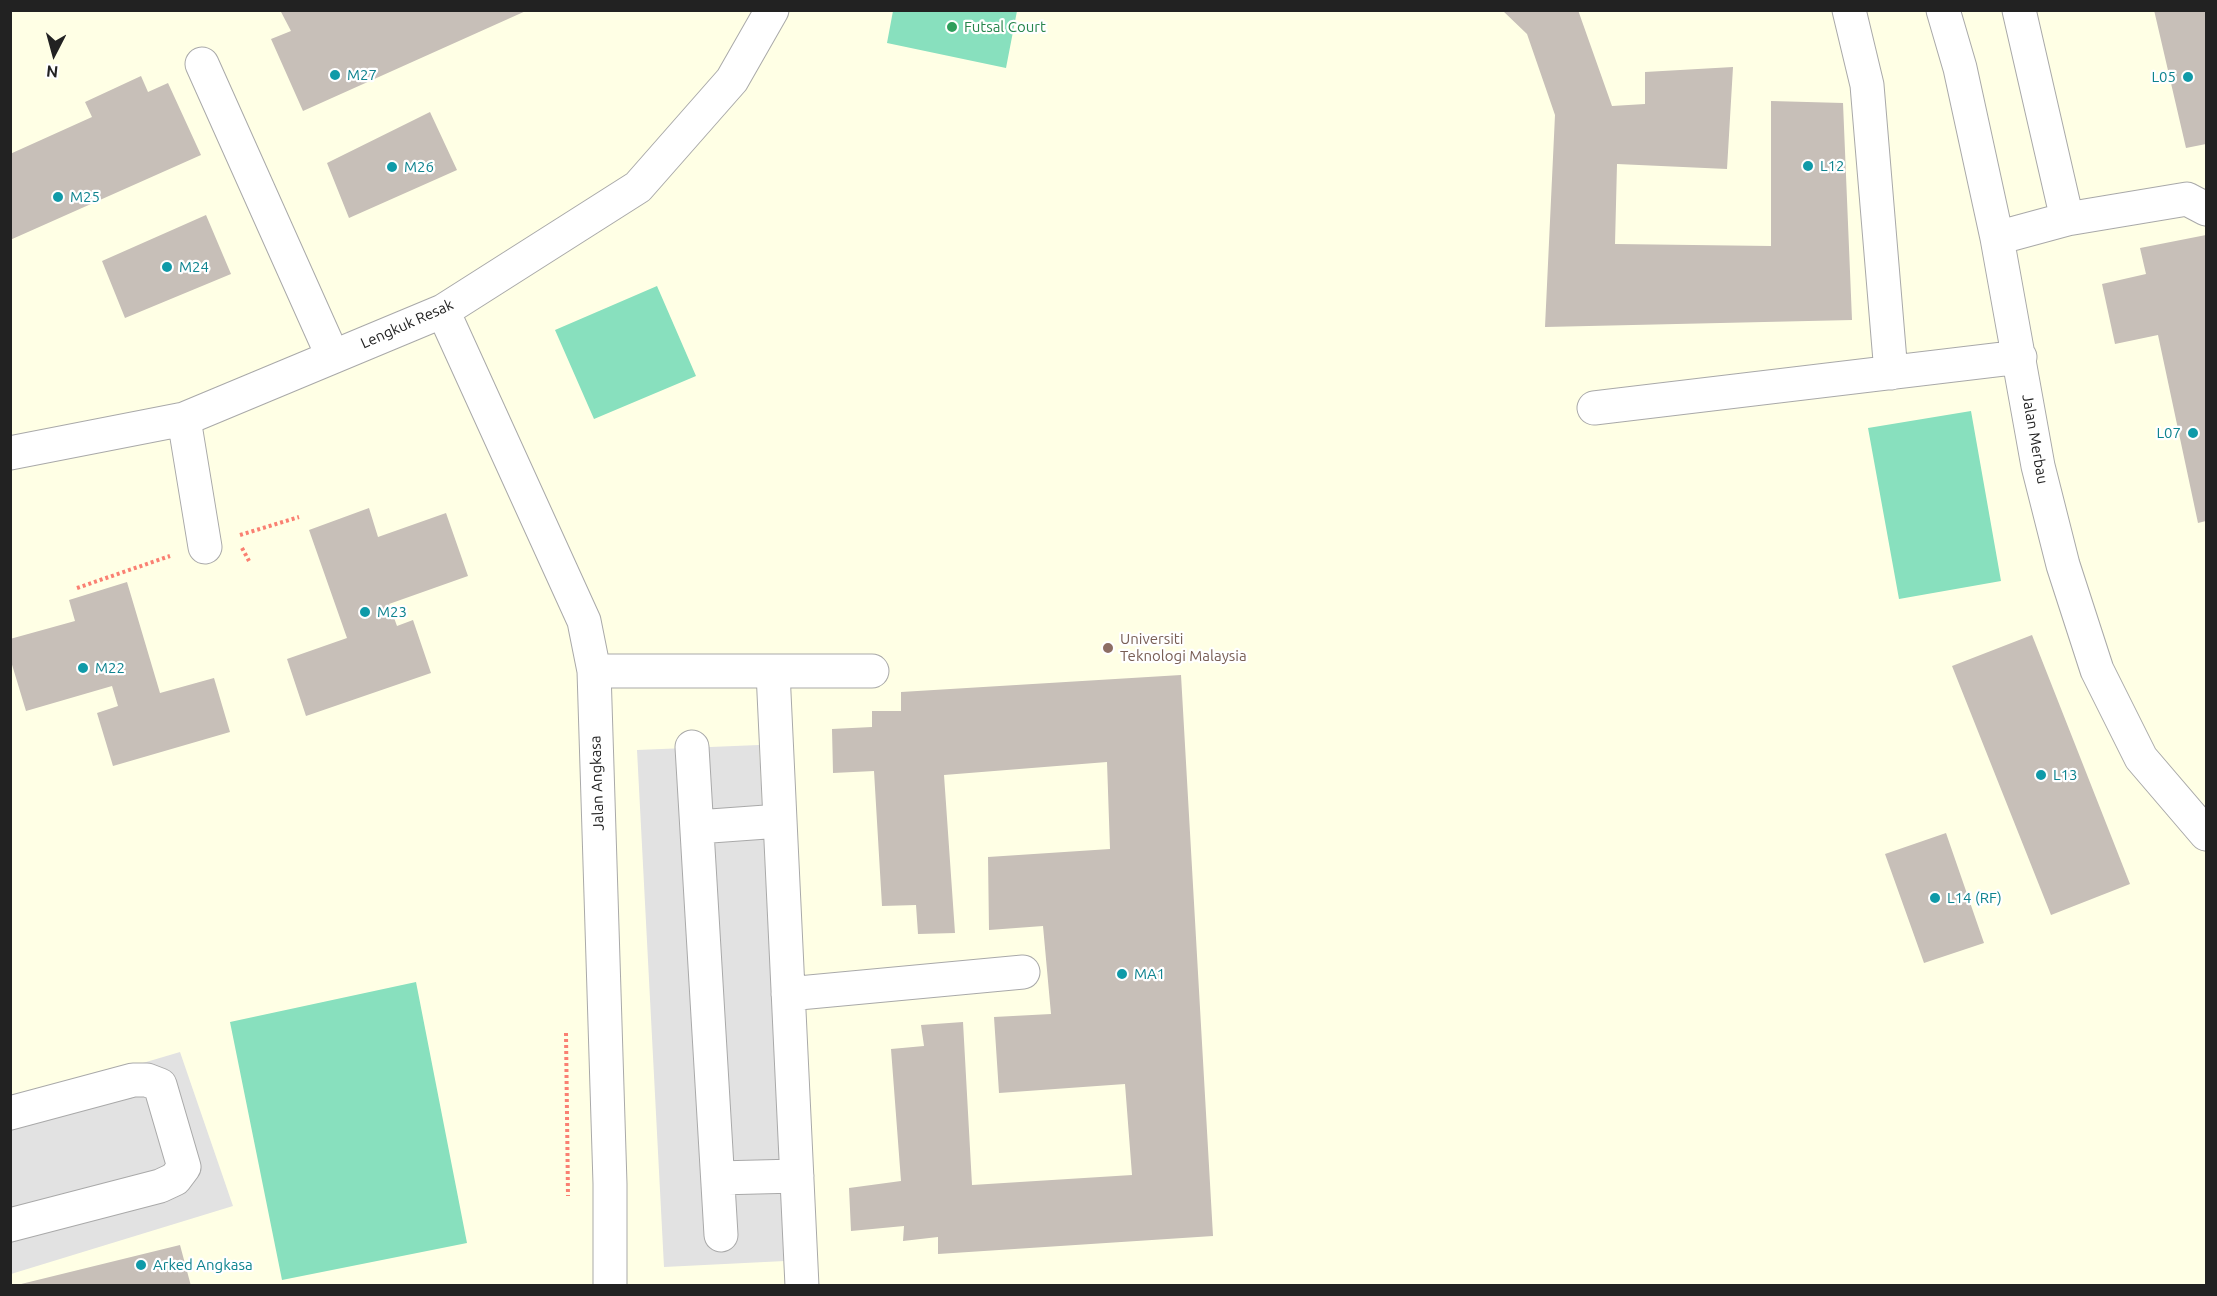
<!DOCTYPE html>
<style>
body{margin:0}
#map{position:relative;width:2217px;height:1296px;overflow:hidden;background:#f2efe9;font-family:Ubuntu,sans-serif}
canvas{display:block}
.frame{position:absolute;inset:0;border:12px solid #222;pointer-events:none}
.north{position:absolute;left:24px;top:24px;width:60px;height:60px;-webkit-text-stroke:4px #fff;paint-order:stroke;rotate:186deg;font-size:16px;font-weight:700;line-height:24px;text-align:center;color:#222}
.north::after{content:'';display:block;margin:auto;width:21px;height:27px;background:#222;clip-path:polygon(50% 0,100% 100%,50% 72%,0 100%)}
</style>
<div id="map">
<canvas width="2217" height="1296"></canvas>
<div class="frame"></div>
<div class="north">N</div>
</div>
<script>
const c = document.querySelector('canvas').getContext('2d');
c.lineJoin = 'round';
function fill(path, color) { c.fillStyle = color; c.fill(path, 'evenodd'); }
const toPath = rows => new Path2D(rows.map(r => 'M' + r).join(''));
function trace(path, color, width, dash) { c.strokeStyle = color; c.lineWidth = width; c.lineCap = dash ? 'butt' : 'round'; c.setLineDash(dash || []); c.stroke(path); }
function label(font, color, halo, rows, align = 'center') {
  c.font = font + ' Ubuntu,sans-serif'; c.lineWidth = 4.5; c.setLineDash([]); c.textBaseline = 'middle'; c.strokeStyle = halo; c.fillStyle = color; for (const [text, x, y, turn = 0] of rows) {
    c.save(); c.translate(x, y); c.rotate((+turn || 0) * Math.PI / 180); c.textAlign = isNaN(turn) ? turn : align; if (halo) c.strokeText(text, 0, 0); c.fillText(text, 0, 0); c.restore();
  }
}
fill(toPath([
 [11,11,2206,11,2206,1285,11,1285]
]), '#ffffe5');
fill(toPath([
 [893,11,1017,11,1006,68,887,43],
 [657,286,696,376,594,419,555,330],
 [1971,411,2001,581,1899,599,1868,428],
 [416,982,467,1243,282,1280,230,1022]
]), '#88e0be');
fill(toPath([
 [759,745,785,1261,664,1267,637,750],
 [180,1052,233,1206,11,1274,11,1102]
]), '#e2e2e2');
fill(toPath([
 [280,10,528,10,303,111,271,39,291,31],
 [1502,10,1578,10,1612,106,1645,104,1645,72,1733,67,1727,169,1617,164,1615,244,1771,246,1771,101,1843,103,1852,320,1545,327,1555,115,1527,34],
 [2154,10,2206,10,2206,144,2186,148],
 [141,76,148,92,168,83,201,155,10,240,10,154,92,117,85,102],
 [430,112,457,170,349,218,327,163],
 [206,215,231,274,125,318,102,261],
 [2206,235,2206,521,2198,523,2158,335,2115,344,2102,284,2146,274,2140,248],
 [369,508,378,537,446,513,468,576,389,604,397,626,413,620,431,673,306,716,287,659,347,638,309,530],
 [127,582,160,693,214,678,230,732,113,766,97,713,118,706,112,686,26,711,10,658,10,639,75,621,69,600],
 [2032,635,2130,884,2051,915,1952,666],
 [1181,675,1213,1236,938,1254,938,1237,903,1241,904,1226,851,1231,849,1188,901,1181,891,1049,924,1046,921,1025,963,1022,972,1185,1132,1175,1125,1084,999,1093,994,1017,1051,1014,1043,926,989,930,988,857,1110,849,1107,762,944,775,955,933,918,934,916,905,882,906,874,771,833,773,832,729,872,727,872,711,901,711,901,692],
 [1946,833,1984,943,1924,963,1885,854],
 [180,1245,191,1286,17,1286,17,1285]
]), '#c7bfb8');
const minor = toPath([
 [1849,10,1867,85,1891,373],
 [1943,10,1960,68,1997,238,2038,466,2063,565,2097,670,2141,758,2206,834],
 [2019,10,2067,219],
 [202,64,333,357],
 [1997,238,2067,219,2187,199,2206,209],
 [443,311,584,621,594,671,610,1184,610,1286],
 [1594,408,2020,357],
 [184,419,205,547],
 [10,453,184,419,443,311,638,187,732,80,772,10],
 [594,671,872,671],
 [773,672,802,1286],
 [692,747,721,1235],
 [697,827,780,821],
 [788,994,1023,972],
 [10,1113,133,1080,147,1080,160,1085,184,1167,175,1179,160,1186,10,1225],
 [718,1178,797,1176]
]);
trace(minor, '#a9a9a9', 35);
trace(toPath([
 [240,535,299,517],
 [242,548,249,561],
 [77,588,170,556],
 [566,1033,568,1196]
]), '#fa8072', 4, [3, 3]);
trace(minor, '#fff', 33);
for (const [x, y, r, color] of [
 [952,27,6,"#2e9e5b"],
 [335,75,6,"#0f9aa8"],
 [2188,77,6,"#0f9aa8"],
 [1808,166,6,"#0f9aa8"],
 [392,167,6,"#0f9aa8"],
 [58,197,6,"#0f9aa8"],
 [167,267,6,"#0f9aa8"],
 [2193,433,6,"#0f9aa8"],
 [365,612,6,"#0f9aa8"],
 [1108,648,6,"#8d6e63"],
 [83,668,6,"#0f9aa8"],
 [2041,775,6,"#0f9aa8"],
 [1935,898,6,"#0f9aa8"],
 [1122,974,6,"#0f9aa8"],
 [141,1265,6,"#0f9aa8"]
]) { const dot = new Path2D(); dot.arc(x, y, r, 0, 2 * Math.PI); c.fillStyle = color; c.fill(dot); trace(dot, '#fff', 2); }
label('15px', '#27864d', '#fff', [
 ["Futsal Court",964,27]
], 'left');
label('15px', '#0d838f', '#fff', [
 ["M27",347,75],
 ["L05",2176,77,"right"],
 ["L12",1820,166],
 ["M26",404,167],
 ["M25",70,197],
 ["M24",179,267],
 ["L07",2181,433,"right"],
 ["M23",377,612],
 ["M22",95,668],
 ["L13",2053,775],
 ["L14 (RF)",1947,898],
 ["MA1",1134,974],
 ["Arked Angkasa",153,1265]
], 'left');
label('15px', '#222', '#fff', [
 ["Lengkuk Resak",407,324,-24],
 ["Jalan Merbau",2035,439,80],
 ["Jalan Angkasa",597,783,-92]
]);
label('15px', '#785e54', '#fff', [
 ["Universiti",1120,639],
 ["Teknologi Malaysia",1120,656]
], 'left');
</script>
